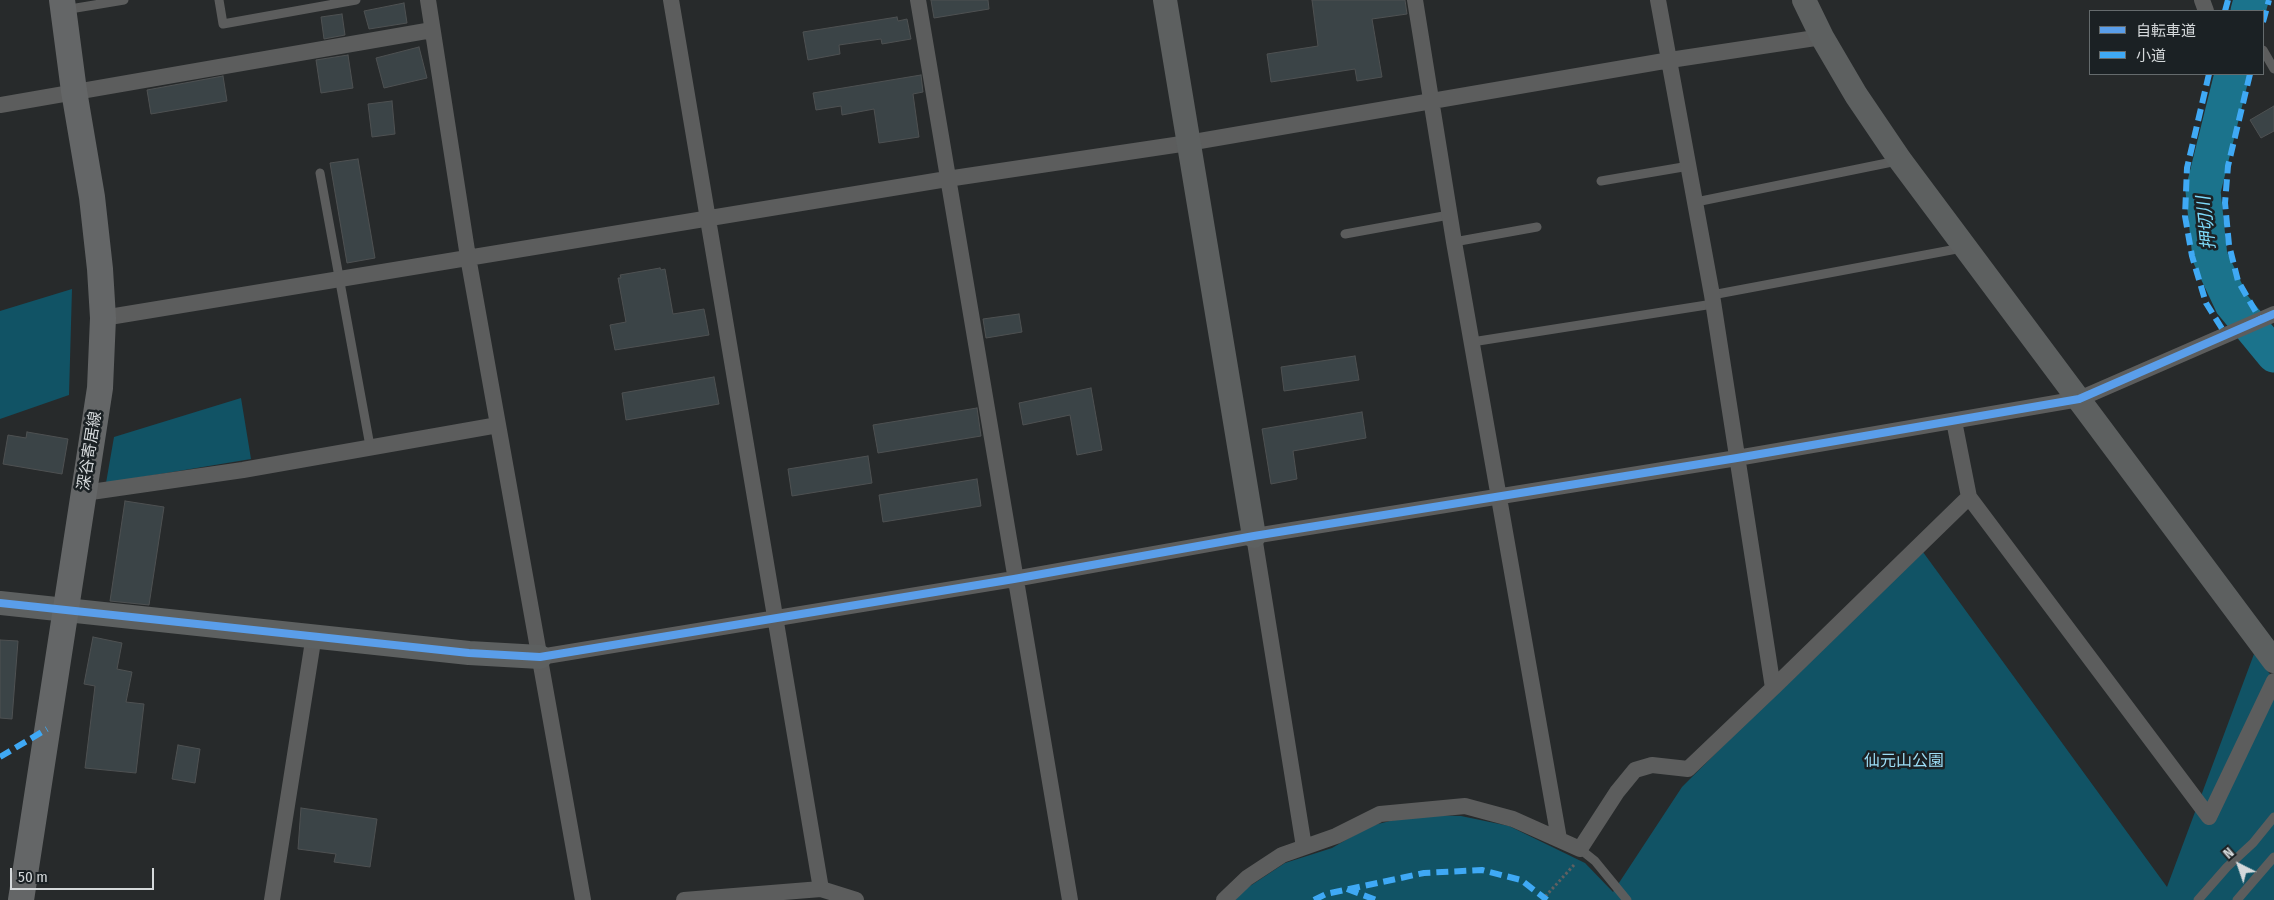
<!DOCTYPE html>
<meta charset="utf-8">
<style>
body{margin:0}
#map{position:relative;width:2274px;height:900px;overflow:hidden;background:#272a2b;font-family:"Fira Sans Condensed","Noto Sans JP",sans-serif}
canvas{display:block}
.legend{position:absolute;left:2089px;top:10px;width:175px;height:65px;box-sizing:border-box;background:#1b2124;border:1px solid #656b6d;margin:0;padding:6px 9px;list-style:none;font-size:15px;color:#d5d9db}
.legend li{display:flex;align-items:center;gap:10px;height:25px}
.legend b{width:25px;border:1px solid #656b6d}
.north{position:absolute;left:2214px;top:840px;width:50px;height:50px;-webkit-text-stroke:4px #1b2124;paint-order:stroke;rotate:319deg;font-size:14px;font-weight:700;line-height:20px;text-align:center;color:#d5d9db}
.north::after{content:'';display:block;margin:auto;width:18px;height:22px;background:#d5d9db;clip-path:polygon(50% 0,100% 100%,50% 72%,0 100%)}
.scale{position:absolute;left:10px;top:868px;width:144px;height:22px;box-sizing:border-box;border:2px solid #d5d9db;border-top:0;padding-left:6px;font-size:15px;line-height:18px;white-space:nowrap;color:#d5d9db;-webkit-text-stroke:4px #1b2124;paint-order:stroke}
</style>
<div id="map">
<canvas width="2274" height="900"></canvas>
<ul class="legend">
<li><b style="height:6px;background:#5a9eea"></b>自転車道</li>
<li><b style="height:6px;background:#3fa9f5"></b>小道</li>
</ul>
<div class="north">N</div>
<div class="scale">50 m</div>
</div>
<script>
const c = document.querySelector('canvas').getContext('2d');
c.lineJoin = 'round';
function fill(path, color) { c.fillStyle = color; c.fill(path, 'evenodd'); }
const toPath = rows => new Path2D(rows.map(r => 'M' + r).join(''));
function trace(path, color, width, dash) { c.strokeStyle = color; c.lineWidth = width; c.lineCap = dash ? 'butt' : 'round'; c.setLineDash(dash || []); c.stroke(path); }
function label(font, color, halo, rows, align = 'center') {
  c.font = font + ' "Fira Sans Condensed","Noto Sans JP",sans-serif'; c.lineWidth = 5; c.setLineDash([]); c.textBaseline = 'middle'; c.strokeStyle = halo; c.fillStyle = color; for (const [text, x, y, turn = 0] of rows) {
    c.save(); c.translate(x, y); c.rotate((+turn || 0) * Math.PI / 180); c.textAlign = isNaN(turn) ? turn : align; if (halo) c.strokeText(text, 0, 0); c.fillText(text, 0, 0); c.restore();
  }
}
fill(toPath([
 [72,289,69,395,0,419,0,311],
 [241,398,251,459,106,483,114,437],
 [1923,552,2167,887,2254,654,2274,679,2274,900,1235,900,1247,888,1285,863,1332,848,1370,826,1398,819,1426,815,1461,816,1509,826,1585,863,1613,892,1682,787,1780,689]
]), '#115365');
trace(toPath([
 [2248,11,2251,0],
 [2232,74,2203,191,2210,257,2232,304,2274,355]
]), '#1b738c', 35);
const building = toPath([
 [931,0,988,0,989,9,934,18,931,0],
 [1312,0,1405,0,1407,14,1372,19,1382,77,1357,81,1355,69,1271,82,1267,54,1318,46,1312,0],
 [404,3,407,23,369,29,364,11,404,3],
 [342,14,345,35,324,39,321,17,342,14],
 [897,17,898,21,907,19,911,39,882,44,881,39,839,45,840,54,808,60,803,32,897,17],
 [419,47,427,78,384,88,376,58,419,47],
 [348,55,353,88,321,93,316,60,348,55],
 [921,75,923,92,913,94,919,137,879,143,874,109,842,115,841,106,816,110,813,93,921,75],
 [223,76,227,101,151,114,147,90,223,76],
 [392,101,395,134,372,137,368,104,392,101],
 [2274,106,2274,131,2261,138,2250,120,2274,106],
 [358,159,375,258,347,263,330,163,358,159],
 [660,268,661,270,665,269,673,314,704,309,709,335,615,350,610,325,626,322,618,278,621,278,620,275,660,268],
 [1019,314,1022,332,986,338,983,319,1019,314],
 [1355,356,1359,380,1284,391,1281,367,1355,356],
 [714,377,719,404,626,420,622,393,714,377],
 [1091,388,1102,450,1077,455,1070,415,1023,425,1019,403,1091,388],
 [977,408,981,436,878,453,873,425,977,408],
 [1362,412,1366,438,1293,451,1297,479,1271,484,1262,429,1362,412],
 [27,432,68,439,62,474,3,464,8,435,26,438,27,432],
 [868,456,872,483,792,496,788,469,868,456],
 [977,479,981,506,883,522,879,495,977,479],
 [125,501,164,507,149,605,110,601,125,501],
 [93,637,122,643,117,669,132,672,126,702,144,704,136,773,85,768,95,686,84,684,93,637],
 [0,640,18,641,12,719,0,718,0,640],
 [178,745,200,749,195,783,172,779,178,745],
 [301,808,377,819,370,867,334,862,336,854,298,849,301,808]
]);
fill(building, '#3b4447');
trace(building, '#4e5152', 1);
trace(toPath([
 [1542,900,1574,865]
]), '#5f6061', 3, [2.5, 2.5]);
trace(toPath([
 [219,0,223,24,356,0],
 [64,10,124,0],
 [2263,50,2274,69],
 [320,173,370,446],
 [1601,181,1689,166],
 [1696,202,1897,161],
 [1345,234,1449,215],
 [1454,242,1537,227],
 [1712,295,1962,248],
 [1472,342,1713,304],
 [1580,849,1595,861,1627,900],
 [2198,900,2227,867,2253,843,2274,817],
 [2237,900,2274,857]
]), '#5c5d5d', 9);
trace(toPath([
 [428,0,468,257,583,900],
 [671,0,821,889],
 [918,0,1070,900],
 [1415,0,1454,242,1559,839],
 [1658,0,1712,295,1773,688,1969,497,1954,421],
 [2202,0,2206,11],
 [0,105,432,30],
 [103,318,947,179,1188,143,1670,60,1822,37],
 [84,493,243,470,498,425],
 [1969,497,2209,817,2274,681],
 [1254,536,1304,847],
 [540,657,1014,579,1254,536,1737,458,2079,399,2274,314],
 [272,900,314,635],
 [684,900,821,889,856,900],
 [1224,900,1247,878,1282,855,1336,836,1380,814,1465,806,1513,819,1580,849,1617,792,1635,770,1652,765,1688,769,1773,688]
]), '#5c5d5d', 16);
trace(toPath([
 [1165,0,1254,536],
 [1804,0,1822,37,1856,95,1900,160,2274,661],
 [0,603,469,653,540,657]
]), '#5d6060', 24);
trace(toPath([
 [21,900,100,388,103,318,100,269,92,197,74,91,62,0]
]), '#646667', 26);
trace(toPath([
 [2225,11,2228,0],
 [2263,22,2269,0],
 [2209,74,2187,168,2185,216,2192,256,2206,303,2226,335],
 [2250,74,2228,166,2225,203,2229,245,2238,281,2260,319],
 [0,757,47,729],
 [1347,889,1376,900],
 [1314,900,1326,894,1424,873,1482,870,1521,880,1547,900]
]), '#3fa9f5', 6, [12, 6]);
trace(toPath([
 [0,603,469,653,540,657,1014,579,1254,536,1737,458,2079,399,2274,314]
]), '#5a9eea', 8);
label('16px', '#d5d9db', '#1b2124', [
 ["深谷寄居線",90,451,-81]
]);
label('16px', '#9ddef6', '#1b2124', [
 ["仙元山公園",1904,762]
]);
label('italic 18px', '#7edafa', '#1b2124', [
 ["押切川",2207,223,-96]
]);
</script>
